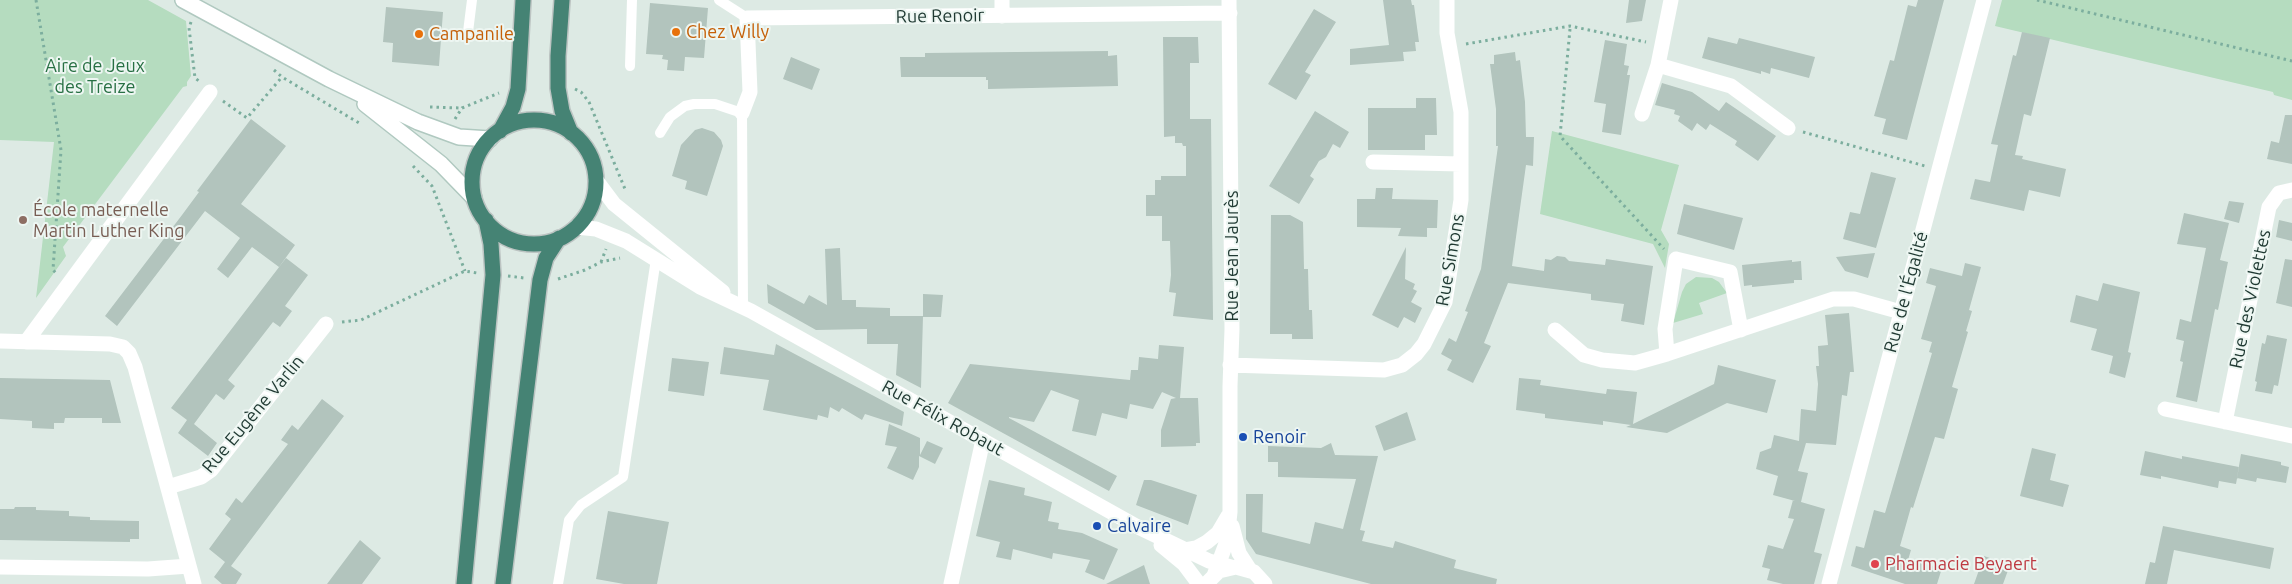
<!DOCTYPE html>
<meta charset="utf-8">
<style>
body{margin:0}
canvas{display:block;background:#ddeae4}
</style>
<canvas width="2292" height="584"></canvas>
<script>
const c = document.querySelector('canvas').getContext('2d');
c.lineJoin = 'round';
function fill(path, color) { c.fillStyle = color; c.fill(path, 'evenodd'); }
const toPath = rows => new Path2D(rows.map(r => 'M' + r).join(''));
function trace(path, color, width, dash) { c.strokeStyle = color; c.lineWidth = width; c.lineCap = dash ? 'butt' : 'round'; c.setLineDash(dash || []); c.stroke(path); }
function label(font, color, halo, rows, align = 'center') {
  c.font = font + ' Ubuntu,sans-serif'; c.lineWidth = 4; c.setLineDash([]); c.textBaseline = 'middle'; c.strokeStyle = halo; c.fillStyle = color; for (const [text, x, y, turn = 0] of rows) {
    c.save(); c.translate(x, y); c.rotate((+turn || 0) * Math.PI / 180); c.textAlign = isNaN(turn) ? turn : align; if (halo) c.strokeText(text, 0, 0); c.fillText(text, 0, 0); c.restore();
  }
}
fill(toPath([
 [0,0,148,0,186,21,191,76,187,82,187,86,183,87,63,247,66,256,36,298,54,142,0,140],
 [2002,0,2292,0,2292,100,2274,95,2273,92,1995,26],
 [1552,131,1679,165,1661,230,1669,244,1665,268,1653,244,1540,214],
 [1696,277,1712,278,1719,282,1727,293,1699,303,1703,314,1673,323,1682,292,1686,284]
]), '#b5dcbf');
fill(toPath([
 [1383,0,1411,0,1412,5,1414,5,1419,42,1415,42,1416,51,1403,52,1404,61,1350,65,1350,49,1389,45],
 [1629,0,1646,0,1642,21,1626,23],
 [1918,0,1944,0,1907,140,1882,134,1886,119,1874,116,1890,60,1894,61,1908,5,1916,7],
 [650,3,708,8,704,58,685,57,684,71,667,70,668,60,662,59,663,55,646,54],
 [386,7,443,12,439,66,392,62,393,43,383,42],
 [1314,9,1336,22,1305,72,1311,75,1296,100,1268,84],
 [2022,32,2050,38,2031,116,2024,114,2015,155,2023,156,2022,159,2066,169,2060,197,2029,190,2024,211,1970,199,1975,179,1990,182,1998,145,1991,144,2013,55,2016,56],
 [1163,37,1198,37,1199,63,1190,63,1190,119,1211,119,1213,320,1173,316,1176,293,1169,292,1171,275,1170,241,1162,241,1162,216,1146,216,1146,195,1155,195,1155,180,1161,180,1161,176,1186,176,1186,146,1183,146,1182,143,1175,143,1175,136,1164,137],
 [1708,37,1737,44,1739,38,1815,57,1809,78,1771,68,1770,74,1761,71,1761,74,1702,58],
 [1605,40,1627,44,1624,65,1629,66,1627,75,1630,75,1621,135,1602,132,1606,104,1594,102],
 [1108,51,1108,56,1117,55,1118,86,988,89,988,80,986,80,986,77,901,77,900,57,925,57,925,53],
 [1515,52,1516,61,1520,60,1525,102,1526,137,1534,137,1533,166,1526,165,1512,266,1544,271,1545,259,1551,260,1557,256,1565,257,1569,261,1605,265,1606,259,1653,266,1644,325,1621,321,1624,304,1591,300,1591,294,1508,283,1484,343,1491,346,1473,383,1447,370,1452,360,1441,354,1449,338,1456,342,1468,312,1465,311,1481,269,1498,146,1496,146,1496,109,1490,64,1494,64,1494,55],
 [791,57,820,69,812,90,783,79],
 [1662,83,1692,92,1719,111,1726,102,1776,136,1758,161,1735,145,1737,141,1710,124,1706,130,1697,123,1692,131,1678,121,1680,116,1674,114,1675,110,1655,105],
 [1416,98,1436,98,1437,135,1425,135,1425,150,1368,150,1368,108,1416,108],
 [1315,111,1349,132,1340,148,1333,144,1326,157,1319,161,1310,176,1314,179,1299,204,1269,186],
 [2285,115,2292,115,2292,164,2267,159,2271,141,2279,143],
 [251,119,286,146,241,204,295,245,279,267,252,247,228,278,217,269,240,238,205,211,117,326,105,316,182,215,199,192,197,191],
 [702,128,714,132,721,140,723,146,707,196,685,189,687,181,672,176,681,145,695,130],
 [1871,172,1896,178,1876,248,1843,239,1850,212,1860,214],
 [1376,188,1393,188,1392,199,1438,200,1437,228,1427,228,1427,237,1398,236,1401,228,1357,227,1357,199,1375,199],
 [2229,201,2244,203,2239,223,2224,219],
 [1684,204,1743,218,1734,250,1677,234],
 [2184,213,2229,223,2220,260,2228,262,2218,310,2215,309,2197,402,2176,397,2183,362,2180,361,2184,341,2176,339,2180,319,2191,322,2206,248,2177,244],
 [1271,215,1290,215,1303,222,1304,269,1308,269,1309,310,1312,310,1313,339,1292,339,1292,334,1270,334],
 [2279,220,2292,223,2292,241,2276,237],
 [1406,247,1405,279,1415,284,1413,289,1417,291,1411,302,1422,308,1415,323,1404,317,1398,328,1372,315],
 [840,248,842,300,856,300,856,307,890,308,890,316,923,316,921,388,896,375,898,344,867,344,867,329,816,330,768,303,767,284,804,304,809,295,827,305,825,249],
 [1875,253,1868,278,1845,271,1836,257],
 [286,258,308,275,285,306,292,311,280,327,273,322,228,380,235,386,224,400,216,394,194,424,217,443,208,456,178,433,187,420,171,408],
 [2285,259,2292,260,2292,307,2276,303],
 [1792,260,1792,262,1801,261,1802,280,1794,280,1794,283,1752,287,1752,285,1744,286,1742,265],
 [1965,263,1981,267,1969,310,1972,311,1966,331,1968,332,1952,387,1958,389,1944,439,1935,437,1913,508,1911,507,1900,546,1911,550,1908,560,1942,568,1937,584,1905,584,1851,566,1856,546,1864,548,1874,510,1885,513,1932,353,1929,352,1932,342,1921,339,1936,286,1926,283,1930,268,1962,276],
 [2103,283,2140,292,2128,352,2131,353,2125,378,2109,373,2113,356,2091,350,2097,329,2070,322,2076,295,2098,301],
 [923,294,943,295,941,317,923,317],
 [1849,313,1854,372,1850,372,1847,396,1842,395,1836,445,1806,443,1798,471,1808,473,1801,502,1825,509,1814,552,1822,554,1814,584,1783,584,1767,580,1770,569,1762,567,1768,545,1783,549,1794,519,1788,518,1793,500,1795,501,1773,495,1778,476,1756,469,1760,452,1771,448,1774,435,1799,441,1801,409,1816,411,1818,384,1816,366,1819,366,1818,346,1828,345,1825,315],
 [2267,335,2287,339,2278,386,2274,385,2272,394,2255,391,2257,382,2255,381,2262,343,2265,344],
 [776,344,904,412,902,426,865,414,862,420,842,408,839,412,830,407,828,418,818,415,817,420,763,410,769,380,720,374,724,347,774,355],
 [1159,345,1184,347,1180,398,1198,398,1200,443,1196,443,1196,446,1161,447,1161,430,1171,399,1176,398,1162,392,1153,409,1130,404,1127,419,1102,413,1096,436,1072,431,1079,400,1051,390,1034,422,1009,417,1009,418,1117,476,1109,491,948,403,970,364,1130,380,1131,370,1138,370,1139,357,1158,359],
 [672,358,709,362,704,396,668,391],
 [1718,365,1776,380,1767,413,1727,403,1667,433,1626,427,1631,425,1603,421,1603,425,1545,418,1545,414,1516,410,1519,378,1541,380,1540,385,1606,394,1607,389,1637,392,1633,424,1714,384],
 [0,378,110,380,121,423,102,423,102,418,65,418,64,423,54,423,54,429,32,428,32,421,0,419],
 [322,399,344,416,231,566,242,574,236,584,222,584,214,577,225,562,209,549,231,519,225,514,236,498,242,503,288,444,281,440,292,425,298,430],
 [1407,412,1416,440,1384,451,1375,426],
 [889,424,920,438,920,455,927,441,943,448,935,464,919,456,919,467,913,480,887,468,897,447,885,445],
 [1331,443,1335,455,1378,456,1360,530,1365,531,1362,541,1393,548,1395,541,1456,560,1454,568,1497,579,1496,584,1371,584,1256,554,1246,539,1246,494,1263,494,1262,532,1310,544,1315,522,1343,529,1356,479,1278,477,1278,462,1268,462,1268,446,1321,448],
 [2032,448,2056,454,2050,480,2069,485,2063,507,2020,496],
 [2145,451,2182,459,2182,456,2239,467,2236,484,2219,481,2218,488,2161,476,2161,479,2140,475],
 [2241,454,2281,462,2281,465,2289,467,2286,483,2257,478,2256,482,2237,478],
 [989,480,1025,488,1024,495,1052,502,1048,521,1059,523,1058,529,1082,533,1118,549,1104,580,1085,572,1090,560,1053,553,1052,559,1013,549,1011,560,996,557,1000,542,976,536],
 [1144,480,1151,480,1197,495,1188,525,1136,505],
 [15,507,36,507,36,510,69,511,69,516,90,517,90,520,139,521,139,539,130,539,130,542,0,540,0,509,14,509],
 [608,511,669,522,657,584,624,584,596,579],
 [2163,526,2274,548,2270,569,2174,550,2167,584,2145,584,2150,562,2155,563],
 [360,540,381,558,362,584,327,584],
 [1984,556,2010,565,2003,584,1974,584],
 [1144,565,1150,584,1106,584]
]), '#b2c4bd');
const secondary = toPath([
 [183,0,329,79,418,122,459,137,490,139],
 [365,104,441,164,474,198]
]);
const trunk = toPath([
 [562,0,558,56,558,88,562,111,571,133],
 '472 182a62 62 0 1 1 124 0a62 62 0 1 1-124 0Z',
 [500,131,513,107,518,89,523,0],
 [464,584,493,275,491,244,486,220],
 [503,584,540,280,546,258,559,238]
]);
trace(secondary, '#b0c9c0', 18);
trace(trunk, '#bcc4c2', 18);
trace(toPath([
 [36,0,61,150,53,270,56,273],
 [2037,0,2292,61],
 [191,22,189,28,195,78,199,81],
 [1570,29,1560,136,1664,249],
 [1466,44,1570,26,1646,42],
 [274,70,282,77,359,123],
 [575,89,581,92,589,102,625,189],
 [223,101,247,118,282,77],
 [430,107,461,108],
 [455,119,462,108,499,93],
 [1803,132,1925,166],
 [413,166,432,186,465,271],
 [601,262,606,249],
 [508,276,524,278],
 [558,279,585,270,601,262,620,258],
 [342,322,361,320,465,271,477,273]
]), '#7cae9e', 3, [2.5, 4]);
trace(toPath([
 [719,0,747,18],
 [468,32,472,0],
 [630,66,632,0],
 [660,133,670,117,685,106,694,104,715,104,742,113,743,306],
 [558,584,569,520,581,505,623,477,656,259]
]), '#fff', 10);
trace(toPath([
 [1002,0,1002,16],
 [1658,65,1731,86,1788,128],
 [742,113,750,92,747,18,1230,13],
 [1642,114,1658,65,1671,0],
 [1373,162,1461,164],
 [1555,330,1584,355,1602,360,1635,363,1667,354,1833,299,1854,299,1901,312],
 [0,341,110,344,123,347,129,353,135,367,194,584],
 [26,342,210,92],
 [1667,354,1665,329,1676,259,1730,272,1741,330],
 [1230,365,1384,370,1402,365,1416,354,1424,344,1445,302,1461,200,1461,112,1447,33,1447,0],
 [2165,409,2292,436],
 [2225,422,2269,207,2279,193,2292,190],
 [168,487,201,477,211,470,326,324],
 [1232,526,1239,553,1250,570],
 [1185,550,1196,548,1207,542,1218,533,1228,516],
 [0,567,148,569,189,566],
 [1215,573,1227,541,1230,512,1230,386,1232,329,1229,0],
 [951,584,983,440]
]), '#fff', 15);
trace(toPath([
 [596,180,614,204,723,292],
 [576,227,596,229,626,241,700,287,751,311,1136,526,1209,561,1231,567],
 [1161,545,1184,564,1199,584],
 [1206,584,1219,571,1236,567,1254,572,1265,584],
 [1829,584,1984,0]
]), '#fff', 15);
trace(secondary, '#fff', 15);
trace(trunk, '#458374', 15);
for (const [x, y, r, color] of [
 [676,32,5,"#e8710a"],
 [419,34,5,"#e8710a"],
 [23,220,5,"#8d6e63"],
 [1243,437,5,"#1a4fb4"],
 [1097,526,5,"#1a4fb4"],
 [1875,564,5,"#e0444e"]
]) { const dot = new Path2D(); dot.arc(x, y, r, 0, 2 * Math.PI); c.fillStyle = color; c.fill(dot); trace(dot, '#edf6f2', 2); }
label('18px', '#1f3932', '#edf6f2', [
 ["Rue Renoir",940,16,-1],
 ["Rue Jean Jaurès",1232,256,-90],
 ["Rue Simons",1450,260,-80],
 ["Rue de l'Égalité",1906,292,-75],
 ["Rue des Violettes",2250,299,-78],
 ["Rue Eugène Varlin",253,414,-50],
 ["Rue Félix Robaut",943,418,29]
]);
label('18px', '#c56008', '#edf6f2', [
 ["Chez Willy",686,32],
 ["Campanile",429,34]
], 'left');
label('18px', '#287044', '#edf6f2', [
 ["Aire de Jeux",95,66],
 ["des Treize",95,87]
]);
label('18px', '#785e54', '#edf6f2', [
 ["École maternelle",33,210],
 ["Martin Luther King",33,231]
], 'left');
label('18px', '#164399', '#edf6f2', [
 ["Renoir",1253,437],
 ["Calvaire",1107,526]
], 'left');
label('18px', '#be3a42', '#edf6f2', [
 ["Pharmacie Beyaert",1885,564]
], 'left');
</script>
